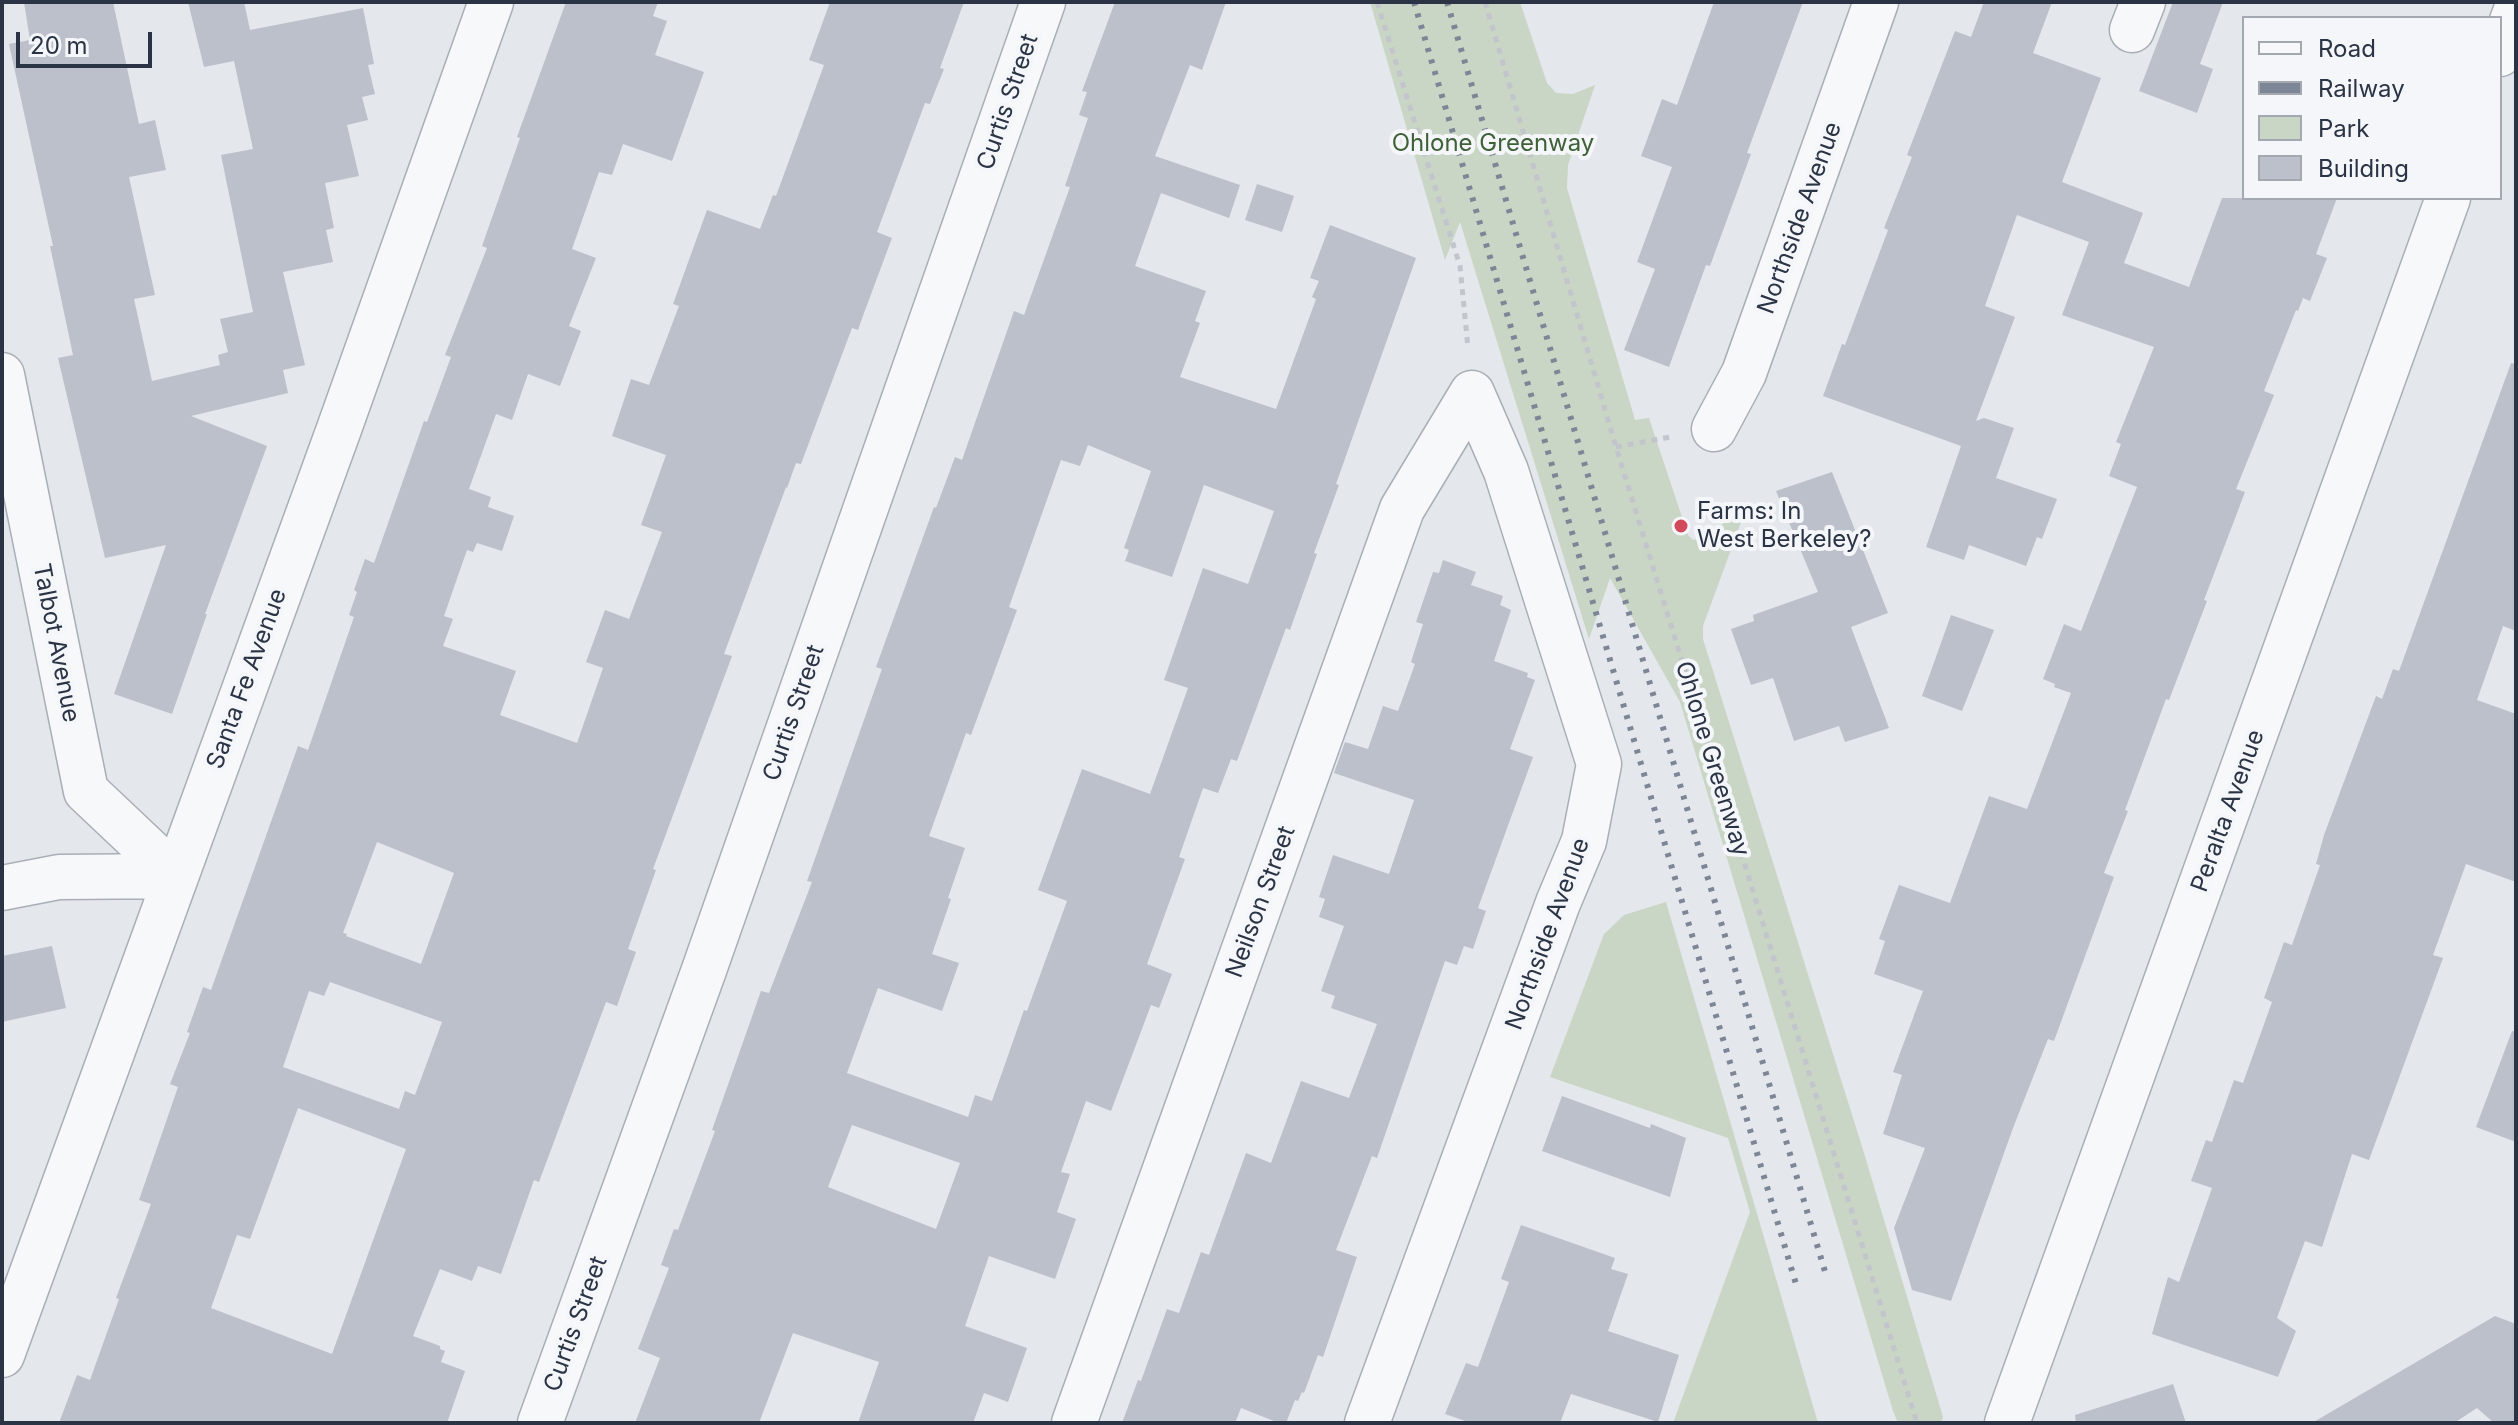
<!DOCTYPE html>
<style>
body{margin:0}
#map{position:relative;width:2518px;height:1425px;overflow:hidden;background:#e4e7ec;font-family:Inter,sans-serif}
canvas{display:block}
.frame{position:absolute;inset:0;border:4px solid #2b3445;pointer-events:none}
.legend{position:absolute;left:2242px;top:16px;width:260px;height:184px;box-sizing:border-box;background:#f4f6f9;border:2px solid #a4a8b1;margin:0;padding:10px 14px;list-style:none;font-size:24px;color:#2b3445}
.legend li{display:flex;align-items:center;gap:16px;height:40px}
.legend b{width:40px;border:2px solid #a4a8b1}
.scale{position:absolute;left:16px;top:32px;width:136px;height:36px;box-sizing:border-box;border:4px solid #2b3445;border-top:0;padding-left:10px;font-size:24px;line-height:28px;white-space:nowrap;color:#2b3445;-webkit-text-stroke:6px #f4f6f9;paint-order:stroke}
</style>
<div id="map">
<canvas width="2518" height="1425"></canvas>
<div class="frame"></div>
<ul class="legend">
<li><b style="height:10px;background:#f7f8fa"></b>Road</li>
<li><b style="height:10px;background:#7d8696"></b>Railway</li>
<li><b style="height:22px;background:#c9d6c5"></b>Park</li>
<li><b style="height:22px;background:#bbc0ca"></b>Building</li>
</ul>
<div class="scale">20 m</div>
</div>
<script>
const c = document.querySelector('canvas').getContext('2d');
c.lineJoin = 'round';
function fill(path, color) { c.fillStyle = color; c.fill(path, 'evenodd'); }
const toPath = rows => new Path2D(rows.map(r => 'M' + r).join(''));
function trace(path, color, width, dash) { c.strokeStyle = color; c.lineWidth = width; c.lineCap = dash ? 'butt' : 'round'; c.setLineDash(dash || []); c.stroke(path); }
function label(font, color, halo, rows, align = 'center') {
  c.font = font + ' Inter,sans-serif'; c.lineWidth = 8; c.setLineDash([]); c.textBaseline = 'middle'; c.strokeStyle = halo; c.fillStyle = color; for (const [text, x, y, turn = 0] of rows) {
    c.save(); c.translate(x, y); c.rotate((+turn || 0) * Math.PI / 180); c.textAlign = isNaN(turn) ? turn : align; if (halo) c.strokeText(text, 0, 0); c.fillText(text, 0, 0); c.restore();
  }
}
fill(toPath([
 [1370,2,1520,2,1547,83,1556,93,1573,94,1595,85,1568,165,1567,188,1635,420,1649,418,1688,535,1693,540,1704,538,1747,506,1703,626,1703,639,1864,1153,1943,1417,1941,1423,1898,1423,1893,1411,1680,702,1610,578,1589,639,1460,222,1445,260],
 [1666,902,1777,1282,1818,1423,1673,1423,1750,1212,1728,1138,1550,1077,1604,934,1624,915]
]), '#c9d6c5');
fill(toPath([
 [24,2,113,2,139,124,155,120,166,170,129,177,155,295,134,299,152,381,220,365,218,355,228,352,220,319,253,312,221,155,253,149,234,61,204,67,188,2,244,2,250,30,363,8,374,64,368,65,375,94,362,97,368,120,347,125,359,176,325,183,334,228,326,230,333,262,283,272,305,365,283,370,288,393,191,416,267,446,205,614,207,614,172,714,114,694,166,545,105,558,58,358,73,355,50,246,53,246,9,44,30,40],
 [566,2,658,2,653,16,667,21,655,55,704,72,672,161,623,144,612,175,599,172,572,249,596,258,569,326,581,331,560,386,528,374,512,420,496,414,469,489,491,497,488,507,514,516,502,551,477,543,473,552,467,550,444,616,453,619,443,646,516,671,500,715,577,743,603,668,586,662,605,610,629,619,662,532,641,525,666,455,612,436,631,379,649,385,679,306,673,304,707,210,760,229,773,195,776,196,824,65,809,60,830,2,964,2,940,68,944,69,930,104,925,103,877,232,892,238,864,313,858,330,852,328,801,464,796,463,787,488,786,487,724,654,732,656,653,869,656,870,628,949,636,952,617,1006,606,1002,539,1182,534,1180,501,1274,478,1266,472,1281,440,1269,413,1336,440,1346,440,1349,445,1351,441,1362,465,1371,447,1423,59,1423,77,1375,90,1380,119,1299,116,1298,151,1204,139,1200,178,1087,170,1084,190,1033,187,1032,203,987,211,990,298,746,308,750,354,617,349,615,357,592,354,590,365,559,374,563,424,421,427,422,451,357,445,355,487,248,482,246,520,138,517,137],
 [377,842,454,873,421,964,346,936,347,934,343,933],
 [330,982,442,1022,415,1095,405,1091,399,1109,283,1067,309,991,324,996],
 [298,1108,406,1149,332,1354,211,1308,237,1235,250,1239],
 [1115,2,1226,2,1202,70,1190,65,1155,156,1240,185,1229,218,1161,193,1135,266,1206,291,1195,321,1200,323,1180,377,1276,409,1316,299,1312,297,1319,281,1310,278,1330,225,1416,258,1336,484,1339,485,1314,553,1317,554,1290,630,1286,628,1237,761,1231,759,1218,793,1203,788,1179,857,1185,859,1147,964,1172,974,1159,1008,1151,1005,1111,1111,1086,1101,1061,1172,1070,1174,1057,1212,1076,1219,1055,1279,989,1256,965,1326,1027,1348,1008,1402,984,1393,973,1423,858,1423,879,1362,793,1333,759,1423,635,1423,660,1358,638,1349,669,1268,661,1265,674,1229,678,1230,715,1131,712,1130,761,991,769,993,812,882,807,881,882,669,876,667,934,507,936,508,955,457,962,460,1014,311,1024,315,1070,187,1065,186,1088,118,1079,115,1087,92,1082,91],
 [1088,445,1151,471,1124,548,1129,550,1125,561,1172,577,1204,485,1274,511,1248,584,1203,568,1164,680,1188,688,1150,794,1082,769,1038,890,1067,901,1027,1011,1024,1010,992,1101,975,1095,968,1117,847,1073,878,988,942,1011,959,963,932,954,951,899,948,898,965,848,929,836,966,733,971,735,1017,610,1009,607,1061,460,1080,466],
 [852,1125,960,1163,936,1229,828,1187],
 [1714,2,1803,2,1747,153,1751,154,1710,266,1706,265,1669,367,1624,350,1655,269,1637,262,1672,167,1641,156,1662,99,1677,105],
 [1984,2,2052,2,2033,53,2101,78,2062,182,2143,213,2124,263,2189,287,2222,198,2337,198,2316,254,2327,258,2310,301,2303,298,2298,311,2296,310,2264,391,2274,395,2236,489,2245,492,2204,600,2207,601,2184,661,2169,700,2166,699,2125,810,2128,811,2104,873,2114,877,2054,1041,2048,1039,2013,1128,1951,1301,1912,1290,1894,1228,1925,1148,1883,1134,1902,1075,1893,1072,1923,991,1874,974,1885,941,1879,939,1899,885,1950,903,1989,796,2027,809,2071,693,2054,687,2055,684,2043,679,2064,624,2081,631,2137,487,2109,476,2121,444,2116,442,2154,347,2062,315,2089,242,2017,215,1985,306,2015,317,1976,421,1984,418,2014,428,1996,478,2057,499,2042,539,2037,537,2026,566,1969,545,1964,560,1926,547,1961,446,1823,396,1842,344,1845,345,1888,230,1884,228,1912,157,1907,155,1955,31,1971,37],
 [2173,2,2223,2,2200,64,2213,69,2197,113,2139,91],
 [1257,184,1294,196,1282,232,1245,220],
 [2511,363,2516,364,2516,631,2503,626,2477,700,2516,714,2516,882,2466,864,2433,955,2443,958,2369,1160,2352,1154,2322,1247,2305,1241,2277,1318,2296,1331,2278,1377,2152,1334,2168,1277,2179,1282,2212,1188,2191,1181,2206,1140,2212,1142,2234,1080,2243,1083,2272,1002,2264,998,2284,942,2292,945,2320,865,2316,864,2324,835,2376,696,2382,699,2393,669,2399,671],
 [1832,472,1888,613,1851,627,1889,728,1845,742,1839,726,1794,741,1773,678,1751,685,1731,629,1754,621,1753,615,1818,592,1776,491],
 [1443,560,1476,572,1471,585,1503,596,1500,605,1511,610,1494,661,1528,673,1527,677,1535,680,1510,749,1533,757,1478,908,1486,911,1473,949,1464,946,1457,965,1445,961,1377,1158,1372,1156,1336,1250,1357,1257,1323,1357,1318,1355,1304,1393,1302,1392,1298,1401,1295,1400,1286,1423,1279,1423,1241,1408,1235,1423,1122,1423,1138,1380,1141,1381,1167,1309,1179,1313,1201,1252,1209,1255,1246,1153,1271,1163,1301,1081,1349,1098,1377,1024,1331,1008,1335,996,1321,991,1344,926,1319,917,1325,899,1319,897,1333,855,1389,874,1414,800,1334,773,1345,742,1368,749,1383,706,1398,711,1415,664,1411,662,1423,624,1416,622,1433,572,1439,573],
 [1951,615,1994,630,1962,711,1922,696],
 [52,946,66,1008,2,1022,2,956],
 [2512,1031,2516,1032,2516,1142,2476,1127],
 [1562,1096,1650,1128,1651,1124,1686,1138,1670,1197,1542,1151],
 [1521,1225,1615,1258,1611,1269,1628,1274,1608,1331,1679,1355,1658,1422,1571,1394,1560,1423,1471,1423,1445,1414,1466,1363,1478,1367,1509,1282,1501,1279],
 [2495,1316,2516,1324,2516,1423,2494,1423,2477,1408,2454,1423,2312,1423],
 [2173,1384,2186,1423,2076,1423,2075,1415]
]), '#bbc0ca');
const minor = toPath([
 [2132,30,2143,2],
 [2500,54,2516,10],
 [2,375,86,791,176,876],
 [1714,429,1744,373,1876,2],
 [2,888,59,877,176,876],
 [2,1355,339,429,491,2],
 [540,1423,704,970,1043,2],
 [1074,1423,1402,509,1472,393],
 [1367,1423,1558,903,1584,841,1599,764,1506,471,1472,393],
 [2007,1423,2448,198]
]);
trace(minor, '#a9aeb7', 47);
trace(toPath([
 [1377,2,1460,266,1468,348],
 [1485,2,1616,447,1917,1423],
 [1616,447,1670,437]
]), '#c2c5cb', 5, [6, 6]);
trace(minor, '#f7f8fa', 44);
trace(toPath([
 [1414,2,1796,1284],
 [1447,2,1826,1275]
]), '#7d8696', 6, [4, 8]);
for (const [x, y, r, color] of [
 [1681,526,8,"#d1495b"]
]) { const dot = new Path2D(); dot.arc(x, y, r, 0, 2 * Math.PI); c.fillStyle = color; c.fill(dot); trace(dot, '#f4f6f9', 3); }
label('24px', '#2b3445', '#f4f6f9', [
 ["Curtis Street",1008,102,-71],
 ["Northside Avenue",1800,218,-70],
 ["Talbot Avenue",56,643,79],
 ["Santa Fe Avenue",247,679,-70],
 ["Curtis Street",794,713,-71],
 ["Ohlone Greenway",1712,759,73],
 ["Peralta Avenue",2228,811,-70],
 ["Neilson Street",1261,902,-70],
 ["Northside Avenue",1548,934,-70],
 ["Curtis Street",576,1324,-70]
]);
label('24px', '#3f6138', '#f4f6f9', [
 ["Ohlone Greenway",1493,144]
]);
label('24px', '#2b3445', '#f4f6f9', [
 ["Farms: In",1697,512],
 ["West Berkeley?",1697,540]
], 'left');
</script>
